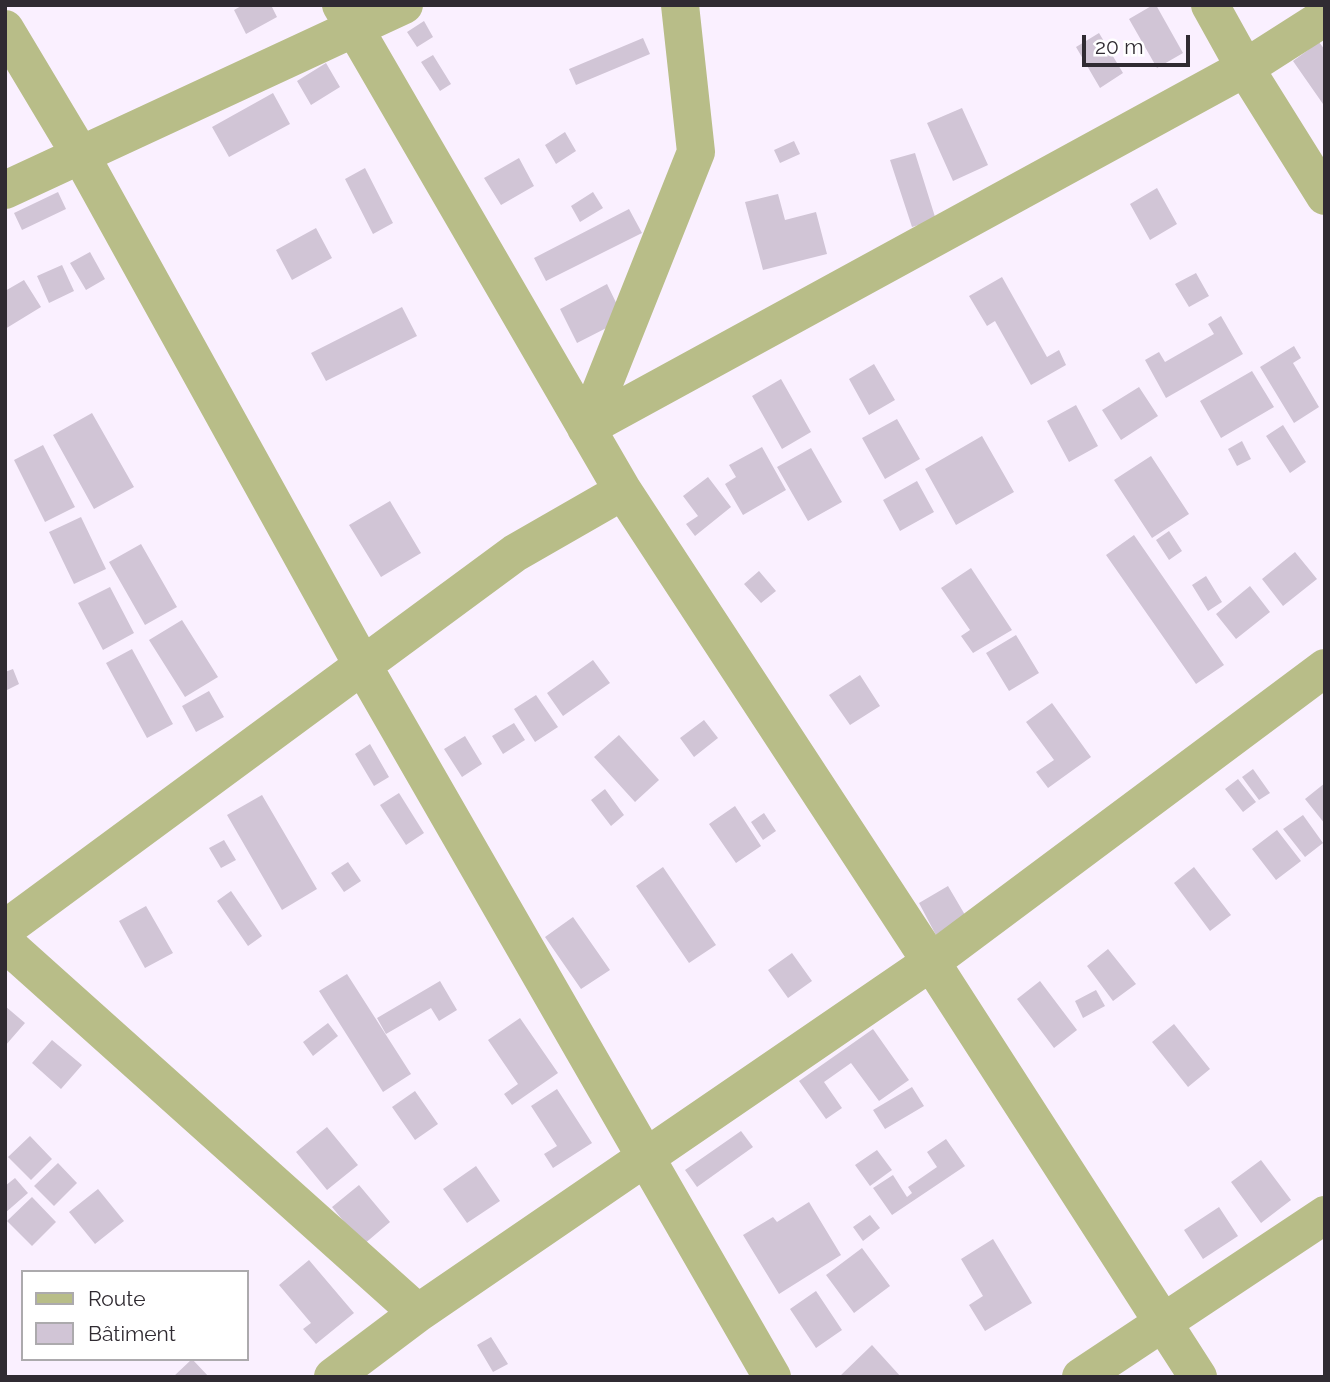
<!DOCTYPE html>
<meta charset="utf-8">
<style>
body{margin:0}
#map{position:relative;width:1330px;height:1382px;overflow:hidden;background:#faf0ff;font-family:Raleway,sans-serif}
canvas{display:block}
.frame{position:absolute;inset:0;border:7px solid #302b32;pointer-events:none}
.legend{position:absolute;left:21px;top:1270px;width:228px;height:91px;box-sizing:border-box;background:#fff;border:2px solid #acaaad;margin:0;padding:9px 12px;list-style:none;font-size:21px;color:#302b32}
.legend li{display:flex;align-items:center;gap:14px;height:35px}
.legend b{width:35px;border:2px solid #acaaad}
.scale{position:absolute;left:1082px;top:35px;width:108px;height:32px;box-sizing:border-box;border:4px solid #302b32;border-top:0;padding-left:9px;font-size:21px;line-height:24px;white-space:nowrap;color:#302b32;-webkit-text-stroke:5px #fff;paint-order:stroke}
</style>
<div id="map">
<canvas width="1330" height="1382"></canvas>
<div class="frame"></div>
<ul class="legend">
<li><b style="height:9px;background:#b8bd88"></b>Route</li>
<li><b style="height:19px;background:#d1c5d6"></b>Bâtiment</li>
</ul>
<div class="scale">20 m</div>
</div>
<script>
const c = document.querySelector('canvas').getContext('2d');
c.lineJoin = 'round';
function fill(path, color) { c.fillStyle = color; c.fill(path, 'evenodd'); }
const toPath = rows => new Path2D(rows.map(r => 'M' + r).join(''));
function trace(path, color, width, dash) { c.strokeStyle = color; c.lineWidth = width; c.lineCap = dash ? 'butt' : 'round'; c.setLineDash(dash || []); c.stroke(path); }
fill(toPath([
 [243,5,271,5,277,17,246,34,234,10],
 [1153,5,1156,5,1183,53,1157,68,1129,19],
 [424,21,433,37,417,47,407,32],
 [1099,33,1123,73,1100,88,1076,47],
 [643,38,650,54,576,85,569,69],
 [1319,42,1325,50,1323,104,1293,61],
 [433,55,451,84,440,91,421,62],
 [326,63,340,87,311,105,297,81],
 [273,93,290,124,229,157,212,127],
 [962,108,988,165,953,181,927,123],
 [565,132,576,151,556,164,545,145],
 [794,141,800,154,780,163,774,150],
 [915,153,936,220,912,227,890,160],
 [519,158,534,186,501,205,484,178],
 [365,168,393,223,373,234,345,179],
 [1157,188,1177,224,1150,240,1130,204],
 [58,192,66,209,22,230,14,213],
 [593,192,603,208,580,222,571,206],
 [778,194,785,220,816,212,827,254,763,270,745,202],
 [629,209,642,233,546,281,534,258],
 [316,228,332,258,292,280,276,250],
 [90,252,105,279,86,290,70,263],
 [62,265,74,291,49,303,37,276],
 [1196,273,1209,296,1189,307,1175,284],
 [1002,277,1047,357,1059,350,1066,365,1031,385,995,321,987,326,969,296],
 [24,280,41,307,5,329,5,291],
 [607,284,624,319,577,343,560,309],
 [402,307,417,336,326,381,311,353],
 [1221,316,1243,354,1166,398,1145,360,1159,352,1165,362,1214,334,1208,324],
 [1294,346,1301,358,1293,363,1319,407,1294,423,1260,367],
 [874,364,895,400,869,415,849,379],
 [1252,371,1274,407,1221,438,1200,401],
 [781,379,811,432,782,449,752,396],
 [1139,387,1158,416,1121,440,1102,410],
 [1076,405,1098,446,1069,462,1047,421],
 [92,413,134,487,94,509,53,435],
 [897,419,920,459,885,479,862,438],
 [1283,425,1306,462,1290,473,1266,436],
 [982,436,1014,492,956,525,925,469],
 [1242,441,1251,459,1237,466,1228,449],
 [43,445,75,507,45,522,14,460],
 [762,447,786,490,743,515,725,484,736,477,729,465],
 [811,448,842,502,808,521,777,467],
 [1151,456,1189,514,1152,538,1114,480],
 [708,477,731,507,695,536,686,524,698,516,683,496],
 [917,481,934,512,900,531,883,500],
 [390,501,421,553,381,577,349,525],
 [81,517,106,569,74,584,49,532],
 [1169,531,1182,551,1169,560,1156,540],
 [1134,535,1224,665,1196,684,1106,555],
 [141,544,177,607,145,625,109,562],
 [1295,552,1317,579,1283,606,1262,579],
 [971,568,1012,630,973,653,961,636,970,630,941,588],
 [759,571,776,591,761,603,744,584],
 [1206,576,1222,602,1208,611,1192,585],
 [1250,586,1270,612,1236,639,1216,614],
 [110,587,134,633,103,650,78,603],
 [182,620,218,677,185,697,149,640],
 [1016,635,1039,673,1009,691,986,653],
 [132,649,173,724,147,738,106,663],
 [593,660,610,683,563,716,547,693],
 [13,669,19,684,5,691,5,672],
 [860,675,880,706,850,725,829,695],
 [209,691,224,717,196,732,182,706],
 [536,695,558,727,535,742,514,709],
 [1052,703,1091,757,1048,788,1036,772,1054,760,1026,722],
 [704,720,718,738,694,757,680,738],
 [514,723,525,740,503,754,492,736],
 [619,735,659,780,635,802,594,757],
 [465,736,482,764,462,777,444,749],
 [370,744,389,777,374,786,355,754],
 [1253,769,1270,793,1259,800,1242,777],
 [1238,779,1256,802,1243,812,1225,789],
 [1325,783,1325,824,1305,799],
 [605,789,624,815,611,826,591,800],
 [399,793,424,833,406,845,380,805],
 [262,795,317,889,282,910,227,815],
 [735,806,761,846,736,863,709,824],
 [764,813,776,831,763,840,751,822],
 [1303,815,1323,843,1305,857,1283,829],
 [1277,830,1301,861,1276,880,1252,849],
 [224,840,236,860,221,868,209,848],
 [348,862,361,881,344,892,331,873],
 [663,867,716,945,689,963,636,886],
 [1194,867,1231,915,1210,931,1174,883],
 [948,886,968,920,937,937,919,903],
 [231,891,262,936,248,946,217,901],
 [146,906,173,953,145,968,119,921],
 [573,917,610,970,581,989,545,937],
 [1108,949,1136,984,1113,1001,1087,966],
 [792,953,812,981,788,998,768,970],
 [347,974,411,1074,383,1092,319,991],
 [440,981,457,1010,439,1021,431,1008,386,1034,377,1018],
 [1040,981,1077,1030,1054,1048,1017,999],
 [1096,990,1105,1006,1083,1018,1075,1001],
 [5,1006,25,1023,5,1046],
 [520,1018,558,1073,512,1105,504,1094,518,1084,488,1040],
 [328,1023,338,1036,313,1056,303,1042],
 [1174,1024,1210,1069,1188,1087,1152,1042],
 [873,1029,909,1080,879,1101,851,1063,824,1082,842,1108,826,1119,799,1081],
 [52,1040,82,1065,61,1089,32,1063],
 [912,1087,924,1106,885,1129,873,1110],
 [557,1089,592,1143,553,1168,544,1154,557,1146,531,1106],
 [415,1091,438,1124,415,1140,392,1107],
 [327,1127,358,1165,327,1190,296,1152],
 [741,1131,753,1147,697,1187,685,1170],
 [30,1136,52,1159,31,1180,8,1157],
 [946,1139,965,1166,892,1215,873,1188,893,1175,907,1197,912,1193,908,1187,937,1167,927,1152],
 [877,1150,892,1170,870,1186,855,1165],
 [1261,1160,1291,1200,1261,1223,1231,1182],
 [58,1163,77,1183,54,1206,34,1186],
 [476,1166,500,1201,467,1223,443,1189],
 [15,1178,28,1193,5,1213,5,1186],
 [359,1185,390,1222,363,1245,332,1207],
 [98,1189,124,1221,95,1244,69,1212],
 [32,1197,56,1222,32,1246,7,1221],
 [809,1202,841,1255,779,1294,743,1235,773,1217,777,1222],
 [1219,1207,1238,1236,1203,1259,1184,1230],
 [870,1215,880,1228,863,1241,853,1227],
 [993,1239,1032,1303,985,1331,969,1305,983,1296,961,1259],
 [862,1248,890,1286,854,1313,826,1275],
 [309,1260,354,1313,316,1344,303,1329,311,1323,279,1285],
 [816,1291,842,1330,816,1348,790,1309],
 [491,1337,508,1364,493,1372,477,1345],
 [872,1345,901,1377,839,1377],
 [192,1359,209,1377,173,1377]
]), '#d1c5d6');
trace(toPath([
 [341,5,623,491,931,962,1198,1377],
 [1210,5,1245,68,1325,196],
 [5,29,81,156,363,666,772,1377],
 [5,190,404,5],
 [586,428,1245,68,1325,17],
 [586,428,696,152,680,5],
 [5,929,515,553,623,491],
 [5,943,418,1313],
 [333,1377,418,1313,931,962,1325,668],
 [1081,1377,1325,1215]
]), '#b8bd88', 38);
</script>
